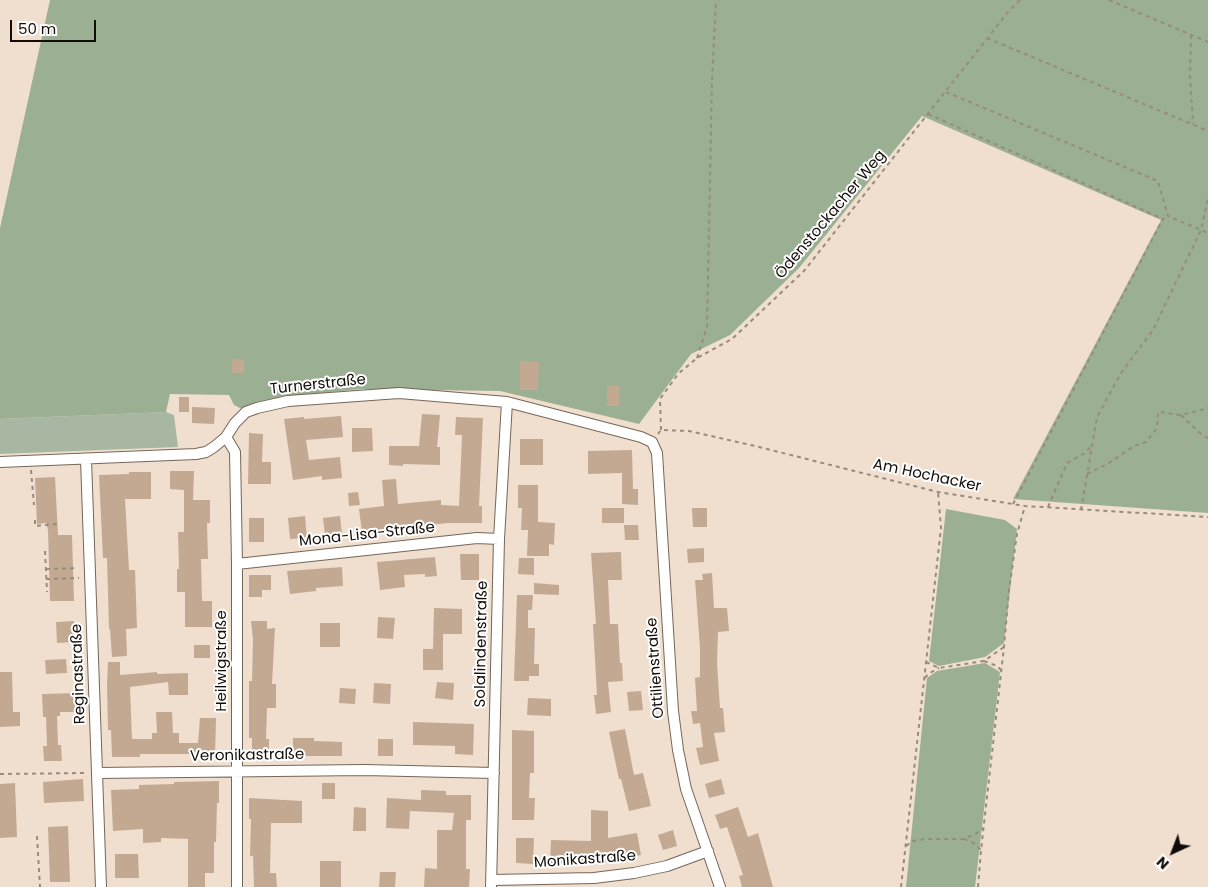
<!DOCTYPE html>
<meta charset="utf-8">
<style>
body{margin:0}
#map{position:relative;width:1208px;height:887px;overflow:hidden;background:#f0dfcf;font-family:Poppins,sans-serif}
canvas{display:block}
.north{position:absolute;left:1148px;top:827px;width:50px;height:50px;-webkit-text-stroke:4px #fff;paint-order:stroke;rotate:223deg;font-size:14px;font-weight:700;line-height:20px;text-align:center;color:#110c07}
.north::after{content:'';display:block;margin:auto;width:18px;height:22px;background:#110c07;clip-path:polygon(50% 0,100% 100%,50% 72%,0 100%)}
.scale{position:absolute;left:10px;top:20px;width:86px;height:22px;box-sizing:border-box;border:2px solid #110c07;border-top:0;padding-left:6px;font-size:15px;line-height:18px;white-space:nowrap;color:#110c07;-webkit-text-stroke:4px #fff;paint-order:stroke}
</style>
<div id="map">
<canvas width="1208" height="887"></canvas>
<div class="north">N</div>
<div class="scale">50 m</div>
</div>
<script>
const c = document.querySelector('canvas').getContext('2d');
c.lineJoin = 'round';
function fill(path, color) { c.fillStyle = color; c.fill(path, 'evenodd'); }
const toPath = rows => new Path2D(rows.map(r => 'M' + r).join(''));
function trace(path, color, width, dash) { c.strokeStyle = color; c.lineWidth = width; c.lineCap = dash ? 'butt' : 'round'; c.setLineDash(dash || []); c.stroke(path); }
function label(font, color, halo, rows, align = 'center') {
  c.font = font + ' Poppins,sans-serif'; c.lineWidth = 4; c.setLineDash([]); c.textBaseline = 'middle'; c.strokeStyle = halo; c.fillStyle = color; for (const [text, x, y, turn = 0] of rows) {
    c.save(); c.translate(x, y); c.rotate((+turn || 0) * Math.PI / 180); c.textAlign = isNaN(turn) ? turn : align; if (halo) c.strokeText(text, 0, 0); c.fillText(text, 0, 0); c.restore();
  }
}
fill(toPath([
 [166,412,174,415,178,447,0,454,0,419]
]), '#a7b7a1');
fill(toPath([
 [50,0,1208,0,1208,513,1013,499,1161,220,922,116,799,268,730,335,691,354,639,424,500,391,362,389,288,396,256,404,244,410,234,405,229,395,170,394,166,412,0,419,0,228],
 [946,509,1005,520,1017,529,1004,643,985,657,939,666,929,661],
 [985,663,1000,672,975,887,906,887,927,678,937,671]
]), '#9baf93');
fill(toPath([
 [232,359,244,360,244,373,232,373],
 [520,361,539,362,538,390,520,390],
 [607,385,620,386,619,406,607,406],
 [179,397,189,397,189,412,179,412],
 [192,407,215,408,214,424,192,423],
 [422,414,440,415,437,447,440,447,440,465,403,464,403,466,389,465,389,446,419,446],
 [341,416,343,437,306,440,309,460,340,457,342,478,322,480,322,476,293,480,284,419,304,417,304,419],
 [456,417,483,418,479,506,482,506,482,523,448,523,362,532,359,509,384,506,382,480,396,479,398,504,441,500,441,505,459,506,462,435,455,435],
 [352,428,372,428,373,451,352,452],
 [249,433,263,434,262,462,271,462,271,484,248,484],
 [520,439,543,439,543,465,520,465],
 [632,450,633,489,638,489,638,505,622,504,622,473,588,474,588,451],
 [170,471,194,471,193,500,210,500,210,523,207,523,208,559,201,559,202,601,212,601,212,627,185,627,185,592,177,592,177,569,179,569,178,532,184,532,184,490,170,489],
 [129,472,151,472,151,499,125,499,129,570,135,570,137,628,126,629,127,656,112,657,110,629,109,629,107,558,103,558,99,475,129,474],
 [55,477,58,535,72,535,74,601,50,601,48,530,46,523,37,524,35,478],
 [518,485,538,485,538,522,555,523,554,545,549,544,549,556,527,556,528,530,521,530,522,508,518,508],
 [358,492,360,505,349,506,348,493],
 [602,508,624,508,624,523,602,523],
 [692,508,707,508,707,527,693,527],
 [305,516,307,538,290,539,288,518],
 [340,516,342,534,325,536,323,518],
 [249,518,264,518,264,542,249,542],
 [624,525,638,525,639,540,625,540],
 [704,548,704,562,688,563,687,549],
 [621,552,622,580,608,580,610,624,618,624,620,663,622,663,623,681,608,682,611,712,596,714,594,695,597,695,593,624,596,624,591,553],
 [460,554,479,554,479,580,461,580],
 [435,557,437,576,425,577,425,574,404,575,405,587,380,590,377,562],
 [519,558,534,558,534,575,518,574],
 [342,567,343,586,316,588,316,591,290,594,287,571],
 [712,573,714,608,727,608,729,631,718,632,717,664,720,708,723,708,725,732,714,733,719,761,700,765,696,748,703,747,700,723,693,724,691,711,697,711,695,678,700,677,700,648,695,580,703,580,702,574],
 [249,575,271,575,271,590,262,590,262,597,249,597],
 [534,583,559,585,559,595,534,594],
 [517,595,533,595,532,610,528,610,528,628,535,628,534,664,539,664,539,676,529,676,529,681,514,681],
 [434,608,462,609,462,634,443,634,443,670,423,670,423,649,433,649],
 [378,617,395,618,393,639,377,638],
 [74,621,75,642,57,643,56,622],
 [251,621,267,621,267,629,275,628,272,684,276,684,276,708,267,708,266,739,269,739,269,756,252,756,252,738,249,738,249,681,252,681,253,639],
 [320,623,340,623,340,647,320,647],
 [194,645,210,645,210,658,194,658],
 [66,659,67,673,46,674,45,660],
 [108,662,120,662,120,675,157,672,157,674,188,673,188,695,169,695,168,682,130,687,132,739,152,739,152,733,157,733,156,712,172,712,173,733,179,733,179,743,198,743,200,718,216,718,215,758,195,758,195,754,140,754,140,757,112,757,111,730,108,730,107,685],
 [0,672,12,672,13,712,20,712,20,726,0,727],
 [437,682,454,683,453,700,435,698],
 [374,683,391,684,390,704,373,703],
 [340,688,356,689,355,704,339,703],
 [641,691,643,710,629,711,627,692],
 [78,693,78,712,60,712,60,716,57,716,58,745,61,745,62,761,44,761,43,746,47,746,46,717,43,717,42,694],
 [528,698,551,699,551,716,527,715],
 [413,722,474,724,473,755,455,754,455,746,413,745],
 [625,729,634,775,643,773,651,806,629,811,621,779,619,779,609,732],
 [512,730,534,731,534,773,530,773,529,798,535,798,534,820,512,820],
 [293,738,314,738,314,741,342,742,342,756,293,756],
 [378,739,393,739,393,756,378,756],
 [83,779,84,801,44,803,43,782],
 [721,779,725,794,709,798,705,784],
 [219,781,219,803,217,803,216,842,214,842,214,873,205,873,205,887,188,887,188,839,161,838,161,842,143,843,143,829,113,831,111,790,139,789,139,785,174,784,174,782],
 [15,783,17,837,0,838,0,784],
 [322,783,335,783,335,799,322,799],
 [421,790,446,791,446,795,471,795,471,820,466,820,466,869,470,869,469,887,424,887,425,868,437,869,437,830,452,830,454,813,410,811,409,829,386,828,387,798,421,800],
 [249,798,302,801,302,823,271,823,270,873,276,873,277,887,254,887,253,856,250,856,251,819,249,819],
 [354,807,366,808,366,831,353,831],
 [738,807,748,837,758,833,773,887,742,887,739,876,743,875,727,827,720,829,715,815],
 [591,810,608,811,608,838,637,833,641,855,608,862,550,863,551,840,591,841],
 [68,826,70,882,50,882,48,827],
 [673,830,677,846,663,850,658,835],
 [516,838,534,838,533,864,516,863],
 [115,854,138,854,139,878,115,878],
 [320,861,341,861,341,887,320,887],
 [380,872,396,872,395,887,379,887]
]), '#c3a992');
const minor = toPath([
 [226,437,235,452,237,564,237,887],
 [86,459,101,887],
 [0,462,196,454,206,452,214,447,226,437,235,423,246,412,257,408,288,401,399,393,507,402,641,437,652,442,657,453,673,711,678,750,686,789,720,887],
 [237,564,477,538,499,539],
 [98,773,365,770,494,773],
 [492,880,594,878,634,873,667,866,708,851],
 [491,887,499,539,507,402]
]);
trace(minor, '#756658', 12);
trace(toPath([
 [1109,0,1208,42],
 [1191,35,1190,76,1193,124],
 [987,38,1208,131],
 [946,92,1158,181,1168,216,1208,233],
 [928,114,1163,219],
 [697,358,707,327,712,80,716,0],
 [1181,415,1202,435,1208,438],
 [661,430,660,399,678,374,697,358,732,339,804,271,1008,12,1020,0],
 [658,434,661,430,689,431,755,446,938,492,1025,506,1208,517],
 [31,470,34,505],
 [1087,474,1109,463,1134,446,1146,442,1157,428,1158,412,1181,415,1208,408],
 [1013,504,1163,219,1168,216],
 [1048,507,1067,463,1085,453,1091,446],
 [1081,510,1097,417,1121,373,1153,330,1201,230,1208,198],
 [35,520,35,526,56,524,56,527],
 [45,551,47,592],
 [46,569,78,568],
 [46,579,79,578],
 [984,661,997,666,1001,670],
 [926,662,939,668,984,661,1004,647],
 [925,678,928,674,939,668],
 [0,774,86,773],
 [37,836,40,887],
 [964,839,972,842,981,850],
 [906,846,913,841,924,839,964,839,977,833,983,828],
 [901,887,941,528,938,492],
 [978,887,981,850,1004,647,1009,590,1017,534,1025,506]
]), '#978b7f', 2, [4, 4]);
trace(minor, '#fff', 10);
label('15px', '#110c07', '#fff', [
 ["Ödenstockacher Weg",831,215,-50],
 ["Turnerstraße",318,385,-6],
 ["Am Hochacker",927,476,12],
 ["Mona-Lisa-Straße",367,535,-6],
 ["Solalindenstraße",482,644,-89],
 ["Heilwigstraße",222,661,-90],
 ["Ottilienstraße",656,668,-94],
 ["Reginastraße",79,674,-92],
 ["Veronikastraße",247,756,-1],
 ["Monikastraße",585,860,-4]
]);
</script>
